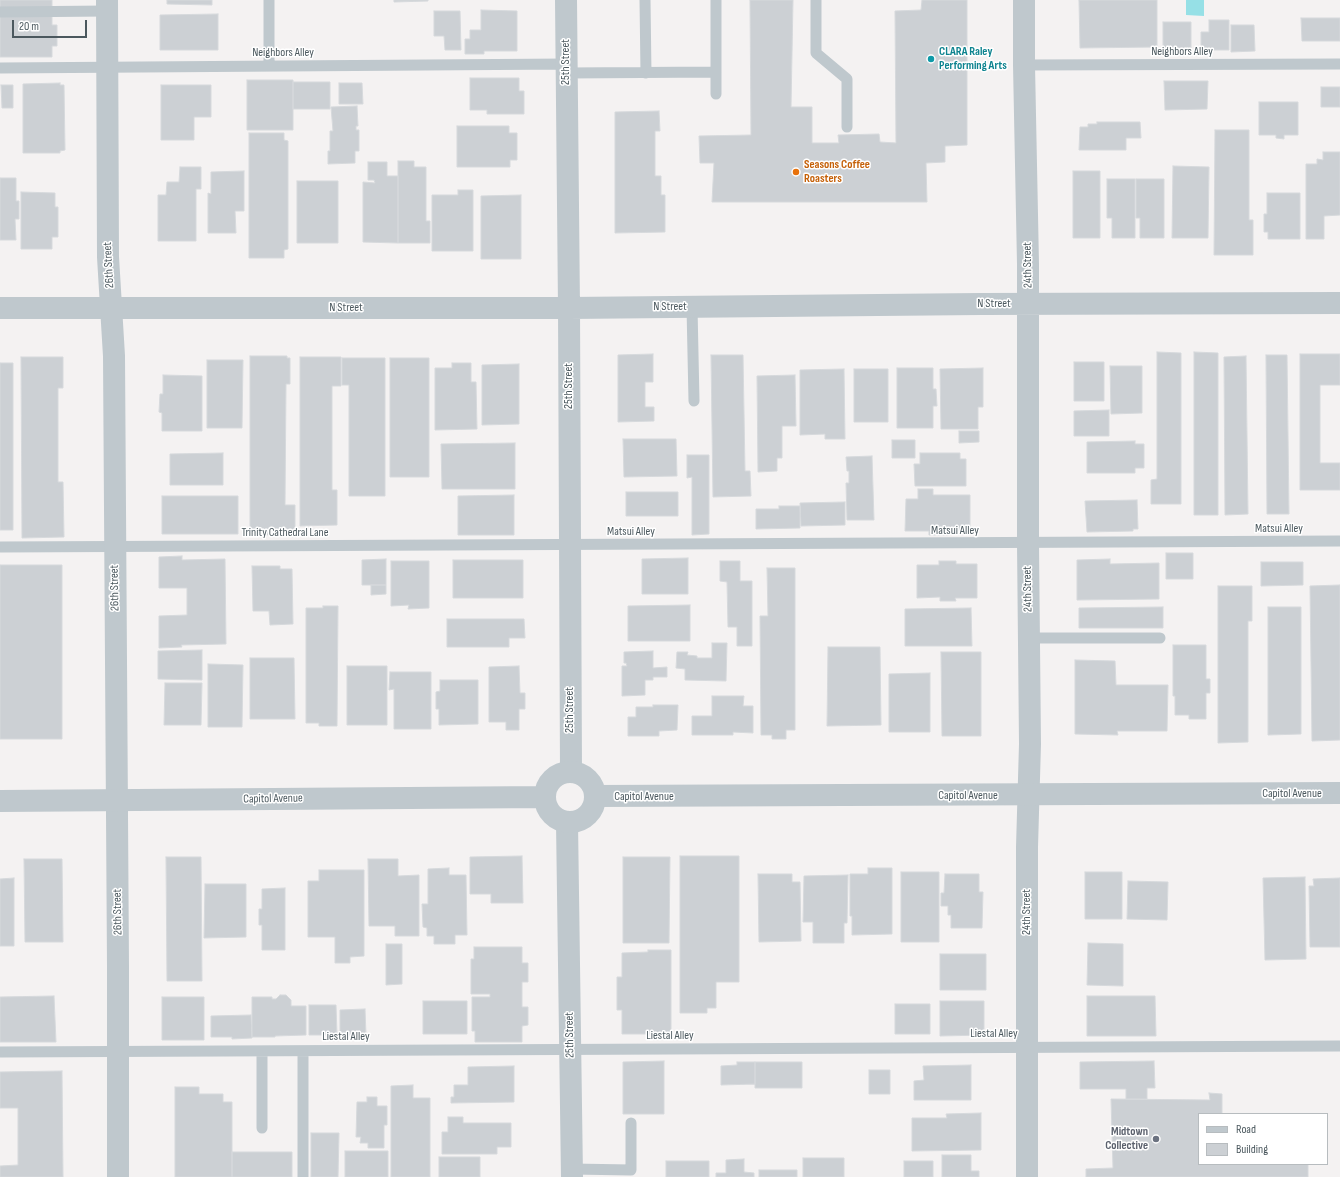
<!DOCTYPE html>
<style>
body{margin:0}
#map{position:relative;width:1340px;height:1177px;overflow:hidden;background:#f4f2f2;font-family:"Sofia Sans Condensed",sans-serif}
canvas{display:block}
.legend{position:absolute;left:1198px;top:1113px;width:130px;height:52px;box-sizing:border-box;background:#fff;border:1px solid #b7bcbf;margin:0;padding:5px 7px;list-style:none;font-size:12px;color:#4b585e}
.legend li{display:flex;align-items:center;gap:8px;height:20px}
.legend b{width:20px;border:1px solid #b7bcbf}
.scale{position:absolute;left:12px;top:20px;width:75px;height:18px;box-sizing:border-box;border:2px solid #4b585e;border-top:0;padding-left:5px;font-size:12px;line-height:14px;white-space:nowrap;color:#4b585e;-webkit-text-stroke:3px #fff;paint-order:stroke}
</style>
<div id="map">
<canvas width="1340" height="1177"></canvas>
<ul class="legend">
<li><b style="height:5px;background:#bfc8cd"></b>Road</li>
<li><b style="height:11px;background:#ccd0d4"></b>Building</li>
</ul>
<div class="scale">20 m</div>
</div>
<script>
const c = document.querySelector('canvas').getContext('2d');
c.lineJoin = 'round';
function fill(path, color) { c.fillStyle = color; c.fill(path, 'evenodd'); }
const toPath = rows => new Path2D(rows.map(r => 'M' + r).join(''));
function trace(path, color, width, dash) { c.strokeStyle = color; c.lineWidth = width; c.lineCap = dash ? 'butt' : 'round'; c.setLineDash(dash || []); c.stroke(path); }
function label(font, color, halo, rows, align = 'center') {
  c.font = font + ' "Sofia Sans Condensed",sans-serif'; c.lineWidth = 3; c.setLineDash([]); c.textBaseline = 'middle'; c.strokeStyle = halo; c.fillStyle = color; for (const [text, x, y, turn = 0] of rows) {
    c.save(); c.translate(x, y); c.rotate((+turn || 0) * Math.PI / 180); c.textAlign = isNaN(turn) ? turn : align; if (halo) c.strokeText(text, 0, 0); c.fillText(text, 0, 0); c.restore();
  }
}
fill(toPath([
 [1186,0,1204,0,1204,16,1186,15]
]), '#96e0e6');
const building = toPath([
 [0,0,52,0,52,8,0,8,0,0],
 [167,0,212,0,212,5,167,4,167,0],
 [394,0,428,0,428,1,394,2,394,0],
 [750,0,793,0,791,107,812,107,812,143,839,143,838,135,879,134,880,142,896,143,895,11,921,10,922,0,967,0,967,145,945,146,945,162,926,163,927,202,712,202,714,163,700,163,699,136,751,135,750,0],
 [1079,0,1157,0,1157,47,1080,48,1079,0],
 [481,10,517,11,517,51,484,51,484,54,465,54,465,39,470,39,470,30,481,30,481,10],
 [434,11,460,11,461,50,445,50,444,36,434,36,434,11],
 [218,14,218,50,160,50,160,15,218,14],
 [52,15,52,25,57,25,57,46,52,46,52,57,0,57,0,16,52,15],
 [1301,18,1340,18,1340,41,1302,41,1301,18],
 [1209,20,1229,20,1229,50,1201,50,1201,32,1209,32,1209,20],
 [1163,22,1191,22,1191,48,1163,48,1163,22],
 [1231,25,1254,25,1255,51,1231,52,1231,25],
 [470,78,519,78,519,91,524,91,524,114,487,114,487,110,470,110,470,78],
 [247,80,293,80,293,130,247,130,247,80],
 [1164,81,1208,81,1207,109,1165,110,1164,81],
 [293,82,330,82,330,109,293,109,293,82],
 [60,83,60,85,64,85,65,150,60,151,60,153,23,153,23,84,60,83],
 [339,83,362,83,363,104,339,104,339,83],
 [1,85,13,85,13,108,2,108,1,85],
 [161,85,211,85,211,117,194,117,194,140,161,140,161,85],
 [1321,87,1340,87,1340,107,1321,107,1321,87],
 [1259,102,1298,102,1298,135,1284,135,1284,139,1276,138,1276,135,1259,135,1259,102],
 [357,106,358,126,356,126,356,130,359,130,359,151,355,151,355,163,328,164,328,151,330,151,330,131,333,131,331,107,357,106],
 [659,111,660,131,655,131,655,176,661,176,661,195,665,195,665,232,615,233,615,112,659,111],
 [1097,122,1140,122,1141,138,1126,138,1126,150,1079,150,1080,127,1088,127,1088,124,1097,124,1097,122],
 [457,126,509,126,509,133,517,133,517,160,510,160,510,167,457,167,457,126],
 [1215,130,1249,130,1249,220,1253,220,1253,255,1214,255,1215,130],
 [249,133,284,133,284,140,288,141,288,249,284,250,284,258,249,258,249,133],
 [1323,152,1340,152,1340,215,1324,216,1324,239,1306,239,1306,164,1317,164,1317,159,1323,160,1323,152],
 [398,161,414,161,414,167,426,167,426,221,430,221,430,243,398,243,398,161],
 [368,162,387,162,387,176,398,176,398,243,363,242,363,182,375,183,374,180,368,180,368,162],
 [1173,166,1209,167,1208,238,1172,238,1173,166],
 [180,167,201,167,201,189,196,189,196,241,158,241,158,195,166,195,167,182,179,182,180,167],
 [244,171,244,211,235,211,236,233,208,233,208,193,211,194,211,172,244,171],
 [1073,171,1100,171,1100,238,1073,238,1073,171],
 [0,178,16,178,16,201,19,201,19,219,15,219,16,240,0,240,0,178],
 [1107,179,1135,179,1135,238,1112,238,1112,218,1107,218,1107,179],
 [1136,179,1164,179,1164,238,1140,238,1140,218,1136,218,1136,179],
 [297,181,338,181,338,243,297,243,297,181],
 [458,190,473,190,473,251,432,251,432,195,458,195,458,190],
 [21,192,55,193,55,207,58,207,58,237,52,237,52,249,21,249,21,192],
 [1267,193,1300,193,1300,239,1268,239,1268,232,1264,232,1264,214,1267,214,1267,193],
 [521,195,521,259,481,259,481,196,521,195],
 [1157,352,1181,353,1181,504,1151,504,1151,480,1157,479,1157,352],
 [1194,352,1218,353,1218,515,1194,515,1194,352],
 [653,354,653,382,645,382,645,407,654,407,654,421,618,422,618,355,653,354],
 [1300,354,1340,354,1340,385,1320,385,1320,463,1340,463,1340,490,1300,490,1300,354],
 [711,355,743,355,745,471,750,471,751,496,713,497,711,355],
 [1266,355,1287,355,1289,514,1267,514,1266,355],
 [250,356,287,356,287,358,290,358,290,384,286,384,285,505,295,505,295,535,250,535,250,356],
 [1246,356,1248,514,1225,515,1224,357,1246,356],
 [21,357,63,357,63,388,58,388,58,482,63,482,64,537,22,538,21,357],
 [300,357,341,357,341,386,332,386,332,490,337,490,337,525,300,526,300,357],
 [342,358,385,358,385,496,349,496,349,385,342,385,342,358],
 [390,358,429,358,429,477,390,477,390,358],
 [207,360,243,360,242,428,207,428,207,360],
 [1074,362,1104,362,1104,401,1074,401,1074,362],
 [0,363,13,363,13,530,0,530,0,363],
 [452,363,471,363,471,382,476,382,477,429,435,430,435,368,452,368,452,363],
 [519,364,519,424,482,425,482,365,519,364],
 [1110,366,1142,366,1142,413,1111,414,1110,366],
 [897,368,933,368,933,389,936,389,937,406,933,406,933,428,897,428,897,368],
 [983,368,983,407,978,407,978,429,941,429,940,369,983,368],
 [844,369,845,439,825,439,825,434,800,435,800,370,844,369],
 [854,369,888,369,888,422,854,422,854,369],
 [163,375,202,376,202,431,162,431,162,413,159,412,160,394,163,394,163,375],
 [795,375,796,426,782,426,782,458,777,458,777,471,758,472,757,376,795,375],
 [1109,410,1109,436,1074,436,1074,411,1109,410],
 [959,431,979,431,979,442,959,443,959,431],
 [623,439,676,439,677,476,624,477,623,439],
 [892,440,915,440,915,458,892,458,892,440],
 [1135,441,1135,444,1144,444,1144,468,1135,468,1135,473,1087,473,1087,442,1135,441],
 [515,443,515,489,442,489,441,444,515,443],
 [223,453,223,485,170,485,170,454,223,453],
 [920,453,960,453,960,459,966,459,966,486,915,486,914,464,920,464,920,453],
 [687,455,709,455,709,534,692,535,692,477,687,478,687,455],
 [872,456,874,520,847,520,846,483,849,483,849,471,847,471,846,457,872,456],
 [918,489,933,489,933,495,970,495,970,531,949,531,949,535,929,535,929,531,905,531,906,499,918,499,918,489],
 [626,492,678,492,678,516,626,516,626,492],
 [514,495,514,535,458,535,458,496,514,495],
 [162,496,238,496,238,534,162,534,162,496],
 [1137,500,1138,529,1133,529,1133,531,1087,532,1085,501,1137,500],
 [845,502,845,525,801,526,800,503,845,502],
 [779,506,800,506,800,528,756,529,756,509,779,509,779,506],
 [1166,553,1193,553,1193,579,1166,579,1166,553],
 [182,556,182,560,225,559,226,644,181,645,182,647,159,648,159,616,187,615,187,588,159,588,159,557,182,556],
 [688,558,688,594,642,594,642,559,688,558],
 [386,559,386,585,362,585,362,560,386,559],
 [1110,559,1110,564,1159,563,1159,599,1077,600,1077,560,1110,559],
 [453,560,523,560,523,598,453,598,453,560],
 [391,561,429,561,429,608,408,609,409,605,391,606,391,561],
 [720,561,740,561,740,581,752,581,752,646,737,646,737,627,728,627,727,582,720,581,720,561],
 [939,561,956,561,956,564,977,564,977,598,955,598,956,601,940,601,940,597,917,598,917,565,939,565,939,561],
 [1261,562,1303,562,1303,585,1261,586,1261,562],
 [0,565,62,565,62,739,0,739,0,565],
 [252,566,280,566,280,569,292,569,293,624,270,625,269,611,253,611,252,566],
 [767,568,795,568,795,730,786,730,786,739,772,739,772,735,761,735,760,616,768,616,767,568],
 [371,585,386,585,386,594,371,595,371,585],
 [1340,585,1340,740,1312,741,1310,586,1340,585],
 [1218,586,1252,586,1252,621,1248,621,1248,742,1218,743,1218,586],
 [690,605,690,641,628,641,628,606,690,605],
 [323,606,338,606,337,726,319,726,319,723,306,723,306,608,323,608,323,606],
 [1163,607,1163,628,1079,628,1079,608,1163,607],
 [1268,607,1301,607,1301,734,1268,735,1268,607],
 [971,608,972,646,905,646,905,609,971,608],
 [447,619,524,619,525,638,509,638,509,647,447,647,447,619],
 [712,643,727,643,726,681,685,680,685,669,676,668,677,652,688,652,687,655,697,656,697,658,712,658,712,643],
 [1173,645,1206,645,1206,679,1210,679,1210,693,1206,693,1206,719,1189,719,1189,715,1175,715,1175,696,1173,696,1173,645],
 [828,647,880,647,881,725,827,726,828,647],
 [202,650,202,680,158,679,158,651,202,650],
 [653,651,653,668,667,667,667,677,653,677,653,680,645,680,645,695,622,696,622,666,627,666,626,663,624,663,624,652,653,651],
 [941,652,981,652,981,736,942,736,941,652],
 [250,658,294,658,295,719,250,719,250,658],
 [1075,660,1115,661,1116,685,1168,685,1167,731,1117,731,1118,735,1075,734,1075,660],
 [208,664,243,665,242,727,208,727,208,664],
 [347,666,387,666,387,725,347,725,347,666],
 [519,666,520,693,525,693,525,709,519,709,519,730,506,730,506,722,489,722,489,667,519,666],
 [390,672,431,672,431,729,394,729,394,689,389,690,390,672],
 [930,673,930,732,889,732,889,674,930,673],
 [440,680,478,680,478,724,439,725,439,709,436,709,436,692,440,691,440,680],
 [165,683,202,683,201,725,164,725,165,683],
 [712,696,744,696,743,706,753,706,753,733,733,732,733,735,692,735,692,716,712,716,712,696],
 [653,705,678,705,677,730,659,731,659,736,628,736,628,717,636,717,636,707,653,707,653,705],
 [522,856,523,903,491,903,491,894,470,894,470,857,522,856],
 [680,856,739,856,739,982,716,982,716,1008,707,1008,707,1013,680,1013,680,856],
 [166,857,201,857,202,981,167,981,166,857],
 [623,857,670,857,669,943,623,943,623,857],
 [24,859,62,859,63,942,25,942,24,859],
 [368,859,398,859,398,876,419,875,419,936,395,936,395,926,369,926,368,859],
 [449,868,449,875,466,875,467,935,455,935,455,944,434,944,434,936,427,936,427,928,423,927,422,904,428,904,428,869,449,868],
 [868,868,892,868,892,934,852,935,852,916,850,916,850,874,868,874,868,868],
 [319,870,364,870,364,956,350,957,350,963,335,963,335,937,308,937,308,881,319,881,319,870],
 [901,872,939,872,939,942,901,942,901,872],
 [1085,872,1122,872,1122,919,1085,919,1085,872],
 [758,874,792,874,792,882,800,882,801,941,759,942,758,874],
 [945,874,979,874,979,892,983,892,982,928,951,928,951,915,948,915,948,906,941,906,941,893,944,893,945,874],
 [848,875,847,923,844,923,844,943,813,943,813,922,803,922,804,876,848,875],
 [1305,877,1306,959,1265,960,1263,878,1305,877],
 [14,878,14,946,0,946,0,879,14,878],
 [1340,878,1340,947,1310,947,1309,886,1314,886,1313,879,1340,878],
 [1128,881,1168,882,1167,920,1127,919,1128,881],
 [205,884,246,884,246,937,204,938,205,884],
 [285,888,285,950,262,950,262,925,259,925,259,909,262,909,262,889,285,888],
 [1088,943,1123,944,1123,986,1087,985,1088,943],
 [386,944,402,944,402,984,386,985,386,944],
 [474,947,522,947,522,963,528,963,528,982,522,982,522,1007,528,1007,528,1025,522,1026,522,1042,475,1042,475,1031,472,1031,472,997,490,997,490,994,471,994,471,959,474,959,474,947],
 [648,950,671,950,671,1038,650,1038,650,1034,622,1034,622,1010,617,1010,617,977,622,977,622,953,648,952,648,950],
 [940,954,986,954,986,990,940,990,940,954],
 [280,995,286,995,291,1000,291,1006,306,1006,306,1035,275,1036,275,1037,252,1037,252,997,272,997,272,999,276,999,280,995],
 [54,996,56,1042,0,1042,0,997,54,996],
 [1087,996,1155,996,1156,1036,1087,1036,1087,996],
 [162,997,204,997,204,1040,162,1040,162,997],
 [423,1001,467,1001,467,1034,423,1034,423,1001],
 [940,1001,984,1001,984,1035,940,1036,940,1001],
 [895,1004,930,1004,930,1034,895,1034,895,1004],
 [309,1005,336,1005,337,1035,309,1035,309,1005],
 [365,1009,366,1035,340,1035,340,1010,365,1009],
 [251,1015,252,1038,232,1039,232,1037,211,1037,211,1016,251,1015],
 [664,1061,664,1114,623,1114,623,1062,664,1061],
 [1154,1061,1155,1088,1147,1088,1147,1099,1126,1099,1126,1089,1080,1089,1080,1062,1154,1061],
 [737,1062,755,1062,755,1084,721,1085,721,1066,737,1065,737,1062],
 [755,1062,802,1062,802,1088,755,1088,755,1062],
 [971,1065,971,1100,914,1100,914,1081,924,1080,923,1066,971,1065],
 [514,1066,514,1102,451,1103,451,1097,454,1097,454,1085,468,1085,468,1067,514,1066],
 [869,1070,890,1070,890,1094,869,1094,869,1070],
 [62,1071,63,1177,0,1177,0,1166,18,1165,18,1108,0,1108,0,1072,62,1071],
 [413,1085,413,1098,430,1098,430,1177,391,1177,391,1086,413,1085],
 [175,1087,199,1087,199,1094,223,1094,223,1102,232,1102,232,1177,175,1177,175,1087],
 [1209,1093,1222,1094,1222,1114,1199,1114,1199,1164,1308,1164,1308,1177,1086,1177,1086,1169,1113,1168,1111,1099,1210,1100,1209,1093],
 [367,1097,377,1097,377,1106,387,1106,387,1125,384,1125,384,1148,368,1148,368,1143,360,1143,361,1137,356,1137,357,1102,367,1102,367,1097],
 [981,1113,981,1150,912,1151,912,1118,947,1118,946,1114,981,1113],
 [448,1117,463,1117,463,1123,511,1123,511,1147,497,1147,497,1154,442,1154,442,1132,448,1132,448,1117],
 [311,1133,339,1133,338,1177,311,1177,311,1133],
 [345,1151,388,1151,388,1177,345,1177,345,1151],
 [232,1152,292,1152,292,1177,232,1177,232,1152],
 [942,1155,971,1155,971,1171,979,1171,979,1177,942,1177,942,1155],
 [439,1157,480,1157,480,1177,439,1177,439,1157],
 [803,1158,844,1158,844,1177,803,1177,803,1158],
 [744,1159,744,1172,754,1173,754,1177,716,1177,716,1173,726,1173,726,1160,744,1159],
 [666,1161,709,1161,709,1177,666,1177,666,1161],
 [904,1161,933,1161,933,1177,904,1177,904,1161],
 [759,1170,797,1170,797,1177,759,1177,759,1170]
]);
fill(building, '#ccd0d4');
trace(building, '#d6d9dc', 1);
trace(toPath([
 [269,0,269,66],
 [645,0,646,73],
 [716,0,716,94],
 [816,0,816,53,847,79,847,127],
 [0,12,107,11],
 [1024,65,1340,64],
 [0,68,567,64],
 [567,73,716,72],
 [692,307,694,401],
 [0,547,1340,541],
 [1029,638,1160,638],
 [262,1051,262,1128],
 [303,1051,303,1177],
 [0,1052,1340,1046],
 [572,1169,631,1170,631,1123]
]), '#bfc8cd', 11);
trace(toPath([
 [107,0,108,257,114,356,118,966,118,1177],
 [566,0,569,308,571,772],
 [1024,0,1024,65,1028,264,1028,544,1030,744,1027,847,1027,1177],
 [0,308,569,308,981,304,1340,303],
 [567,822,572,1177]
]), '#bfc8cd', 22);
trace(toPath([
 '545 797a25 25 0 1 1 50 0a25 25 0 1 1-50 0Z',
 [596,796,1340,793],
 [0,801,545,797]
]), '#bfc8cd', 22);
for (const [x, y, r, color] of [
 [931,59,4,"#0f9aa8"],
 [796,172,4,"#e8710a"],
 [1156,1139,4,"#6b7280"]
]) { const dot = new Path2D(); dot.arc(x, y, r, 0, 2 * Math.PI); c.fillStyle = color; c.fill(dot); trace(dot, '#fff', 1.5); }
label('bold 12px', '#0d838f', '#fff', [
 ["CLARA Raley",939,52],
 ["Performing Arts",939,66]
], 'left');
label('12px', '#4b585e', '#fff', [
 ["Neighbors Alley",1182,52],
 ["Neighbors Alley",283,53],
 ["25th Street",566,62,-90],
 ["26th Street",109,265,-93],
 ["24th Street",1028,265,-91],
 ["N Street",994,304],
 ["N Street",670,307],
 ["N Street",346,308],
 ["25th Street",569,386,-90],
 ["Matsui Alley",1279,529],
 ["Matsui Alley",955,531],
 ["Matsui Alley",631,532],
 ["Trinity Cathedral Lane",285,533],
 ["26th Street",115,588,-91],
 ["24th Street",1028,589,-91],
 ["25th Street",570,710,-90],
 ["Capitol Avenue",1292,794],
 ["Capitol Avenue",968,796],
 ["Capitol Avenue",644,797],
 ["Capitol Avenue",273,799,-1],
 ["26th Street",118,912,-91],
 ["24th Street",1027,912,-90],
 ["Liestal Alley",994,1034],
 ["25th Street",570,1035,-91],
 ["Liestal Alley",670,1036],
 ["Liestal Alley",346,1037]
]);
label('bold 12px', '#c56008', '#fff', [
 ["Seasons Coffee",804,165],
 ["Roasters",804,179]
], 'left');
label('bold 12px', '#5b616d', '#fff', [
 ["Midtown",1148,1132],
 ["Collective",1148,1146]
], 'right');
</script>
